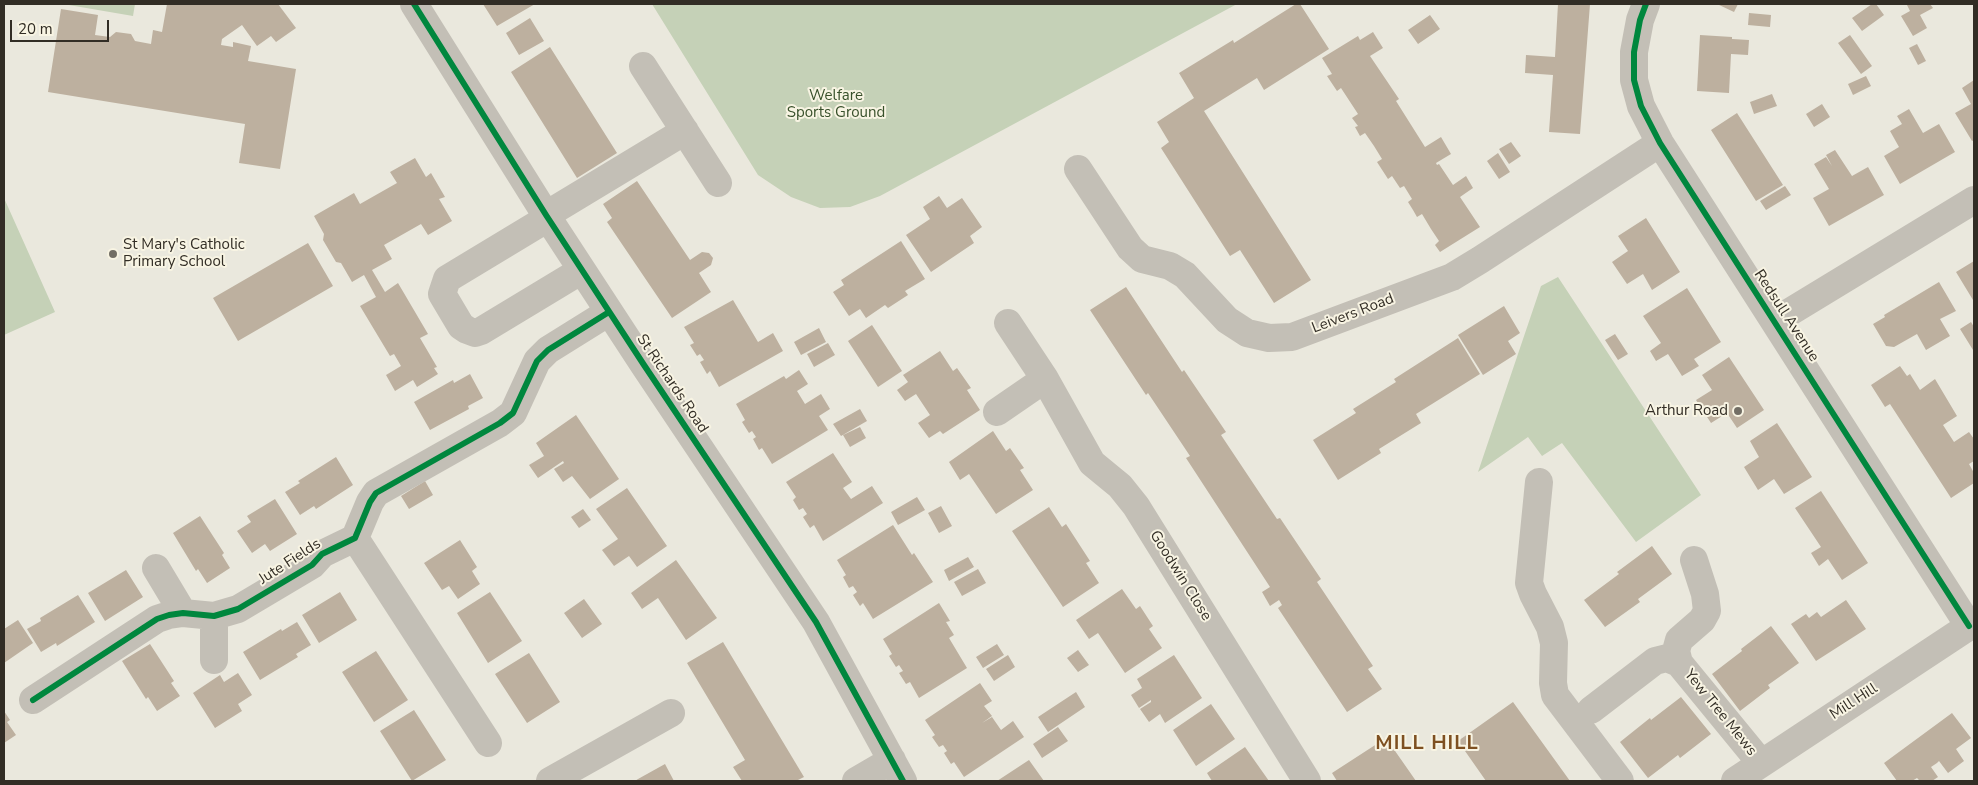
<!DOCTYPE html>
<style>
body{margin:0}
#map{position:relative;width:1978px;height:785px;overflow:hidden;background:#eae8dd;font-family:"Nunito Sans",sans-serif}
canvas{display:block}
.frame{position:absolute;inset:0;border:5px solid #322d25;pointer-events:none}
.scale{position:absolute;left:10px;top:20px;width:99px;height:22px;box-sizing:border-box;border:2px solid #322d25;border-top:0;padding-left:6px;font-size:15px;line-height:18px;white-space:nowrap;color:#322d25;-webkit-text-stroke:4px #f8f4e3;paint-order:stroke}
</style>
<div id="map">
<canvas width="1978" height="785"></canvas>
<div class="frame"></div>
<div class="scale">20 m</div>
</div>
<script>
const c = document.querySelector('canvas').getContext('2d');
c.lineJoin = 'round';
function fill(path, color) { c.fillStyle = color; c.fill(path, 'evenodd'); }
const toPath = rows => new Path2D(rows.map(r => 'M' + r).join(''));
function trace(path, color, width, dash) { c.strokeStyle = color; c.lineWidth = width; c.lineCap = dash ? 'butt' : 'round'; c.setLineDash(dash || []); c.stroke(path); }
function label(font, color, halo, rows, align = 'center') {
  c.font = font + ' "Nunito Sans",sans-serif'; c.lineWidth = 4; c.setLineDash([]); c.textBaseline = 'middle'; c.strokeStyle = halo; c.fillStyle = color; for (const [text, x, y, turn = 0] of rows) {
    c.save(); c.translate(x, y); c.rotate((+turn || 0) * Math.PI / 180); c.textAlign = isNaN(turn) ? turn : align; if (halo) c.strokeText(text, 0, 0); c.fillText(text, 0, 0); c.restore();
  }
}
fill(toPath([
 [63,4,135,4,133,16],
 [652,4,1237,4,880,196,850,207,820,208,791,197,758,175],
 [4,198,55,312,4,335],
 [1558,277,1701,495,1636,542,1562,443,1542,456,1528,437,1478,472,1541,286]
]), '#c5d1b7');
fill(toPath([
 [167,4,278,4,296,28,276,42,271,36,257,46,242,25,222,39,221,45,233,47,233,42,251,46,248,61,296,69,280,169,239,163,245,124,48,92,61,9,98,15,95,35,110,37,116,32,131,34,135,41,151,44,153,30,162,32],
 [483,4,535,4,497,26],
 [1296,4,1300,4,1329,49,1264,90,1257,78,1204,111,1311,280,1274,303,1240,250,1230,256,1161,148,1169,142,1157,122,1194,98,1179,73,1233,40,1234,43],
 [1558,4,1590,4,1580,134,1549,132,1553,75,1525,73,1526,55,1555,57],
 [1717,4,1738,4,1734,12],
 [1872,4,1876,4,1884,15,1862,31,1852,18],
 [1910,4,1930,4,1933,8,1920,15,1927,28,1913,36,1901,16,1910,11,1907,5],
 [1749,13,1771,15,1770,27,1748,25],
 [1430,15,1440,29,1418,44,1408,30],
 [530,18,544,41,519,55,506,33],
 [1373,32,1383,48,1370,56,1399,99,1396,101,1425,147,1441,137,1451,154,1436,163,1437,165,1439,164,1453,185,1466,176,1473,188,1460,197,1480,227,1440,252,1435,245,1439,241,1431,229,1422,214,1417,217,1413,210,1408,202,1412,199,1404,186,1400,188,1392,176,1388,179,1377,162,1382,159,1374,146,1365,133,1360,136,1355,127,1358,126,1352,118,1358,114,1341,88,1337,91,1327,76,1332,74,1322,58,1358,36,1360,40],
 [1700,35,1732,37,1732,39,1749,40,1748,55,1731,54,1729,93,1697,91],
 [1850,35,1872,66,1861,74,1838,43],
 [1917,44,1926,61,1918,65,1909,48],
 [550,47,617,153,577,178,511,72],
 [1866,76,1871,86,1853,95,1848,84],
 [1974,80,1974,140,1972,141,1955,113,1971,104,1962,88],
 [1772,94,1777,106,1754,114,1750,102],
 [1822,104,1830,117,1814,127,1806,114],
 [1909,109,1923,133,1939,124,1955,152,1900,184,1884,156,1899,147,1890,131,1902,124,1897,116],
 [1737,113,1783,185,1756,201,1711,130],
 [1511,142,1521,156,1509,164,1499,149],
 [1835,150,1852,176,1868,167,1884,195,1829,226,1813,198,1829,189,1814,164,1826,157,1832,166,1826,155],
 [1498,153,1510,172,1499,179,1487,161],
 [415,158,426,177,431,173,445,197,439,199,452,221,428,235,421,224,384,245,392,259,372,270,385,292,398,283,428,334,420,338,437,367,434,368,438,374,417,387,413,380,395,391,386,375,401,366,394,354,390,356,360,306,376,297,364,275,352,282,341,263,336,262,323,240,324,234,314,216,354,193,360,204,397,183,390,172],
 [637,181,690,260,702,252,709,253,713,258,711,265,699,273,711,292,672,318,607,222,612,218,603,204],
 [1785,186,1791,195,1766,210,1760,201],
 [939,196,947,208,962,198,982,227,970,236,974,243,931,272,906,235,930,219,923,207],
 [1646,218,1680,272,1652,290,1643,274,1627,284,1612,262,1628,251,1618,236],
 [901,241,925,279,905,291,908,295,888,308,885,305,866,318,860,309,849,316,833,292,844,285,841,280],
 [308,243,333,286,238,341,213,298],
 [1974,261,1974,299,1973,300,1956,272],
 [1939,282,1956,311,1940,319,1950,336,1926,350,1917,334,1894,347,1886,346,1873,324,1885,317,1884,315],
 [1126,287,1182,372,1184,370,1226,432,1221,435,1277,519,1280,518,1321,579,1317,582,1373,666,1368,669,1382,689,1347,712,1278,608,1282,605,1279,600,1270,606,1262,592,1270,587,1186,458,1190,456,1148,393,1146,395,1090,310],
 [1687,288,1721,342,1694,359,1699,366,1682,376,1668,354,1656,361,1650,351,1661,343,1643,316],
 [733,300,758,342,773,333,783,351,719,387,710,371,707,374,700,362,704,360,700,354,697,356,690,345,694,343,684,327],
 [1504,306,1520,333,1508,341,1516,354,1483,375,1458,335],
 [1971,322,1974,327,1973,350,1960,329],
 [872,325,902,371,878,387,848,341],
 [819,328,826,342,801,355,794,342],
 [1615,334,1628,354,1618,360,1605,340],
 [1458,338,1480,374,1416,414,1421,423,1379,449,1381,453,1338,480,1313,440,1356,413,1353,409,1396,382,1394,379],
 [828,343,835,355,814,367,807,354],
 [940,351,953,371,957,368,971,388,967,390,980,410,943,434,940,431,929,438,918,423,930,415,916,394,905,401,897,390,908,382,903,375],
 [1729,357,1764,410,1737,428,1727,413,1711,423,1696,400,1712,390,1702,375],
 [1900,366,1907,376,1910,374,1920,390,1935,379,1957,416,1943,425,1954,442,1969,432,1974,439,1974,461,1969,464,1974,473,1974,483,1951,498,1890,404,1885,407,1871,385],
 [799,370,808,384,797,391,805,404,821,394,830,409,819,416,828,430,772,464,762,448,759,450,753,439,756,437,752,431,749,433,742,422,745,420,736,404,784,376,786,379],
 [470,374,483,398,468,406,469,409,430,430,414,402,453,380,454,383],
 [860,409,867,421,841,436,833,424],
 [576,415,619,479,590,499,572,476,563,482,554,469,564,463,563,461,538,478,529,465,544,456,536,443],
 [1777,423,1812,477,1784,494,1774,479,1758,490,1744,467,1759,457,1750,441],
 [860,427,866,438,850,447,843,435],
 [993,431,1006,451,1010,448,1024,468,1020,470,1033,490,996,514,969,474,960,480,949,462],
 [833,453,852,482,843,488,851,499,872,486,883,503,823,541,814,525,810,528,803,517,807,514,803,508,799,510,793,500,796,497,786,482],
 [336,457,353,485,316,509,314,506,300,515,285,492,300,483,298,481],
 [425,481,433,495,409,509,401,496],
 [627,488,667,546,637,567,629,556,614,566,602,550,618,539,596,509],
 [1821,491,1868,563,1842,580,1828,559,1819,566,1811,553,1821,547,1795,508],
 [917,497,925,510,898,525,891,512],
 [275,499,297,534,270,551,265,544,252,553,237,531,251,522,247,516],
 [941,506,952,526,939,533,928,513],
 [1049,507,1062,527,1066,524,1090,561,1086,563,1099,583,1063,607,1012,531],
 [583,509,591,520,579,528,571,517],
 [200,516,224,553,222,555,230,568,207,583,198,569,196,571,173,533],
 [893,525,912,555,914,553,933,582,873,619,863,603,860,606,853,595,857,592,853,586,849,588,843,577,846,575,837,560],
 [460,540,477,567,472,571,480,584,458,599,449,586,442,590,424,563],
 [1652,546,1672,574,1638,599,1640,602,1605,627,1584,600,1619,574,1617,572],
 [968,557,974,567,949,581,944,570],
 [676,560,717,618,686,640,658,598,642,609,631,593],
 [978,569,986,583,962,596,954,582],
 [126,570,143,597,105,621,88,593],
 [1122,589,1136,609,1140,606,1153,626,1149,629,1162,648,1125,673,1098,633,1089,639,1076,620],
 [340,592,357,620,319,643,302,615],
 [490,592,522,641,488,663,457,613],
 [78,595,95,622,57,646,56,643,41,652,27,629,41,621,40,618],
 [584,599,602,624,582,638,564,613],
 [1846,600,1866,629,1816,661,1791,624,1806,614,1809,618,1817,612,1821,617],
 [939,603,950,621,946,622,954,635,949,638,967,668,919,698,910,682,906,684,899,673,903,671,899,665,896,667,889,656,892,654,883,639],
 [18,620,33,643,4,663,4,629],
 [297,622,311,645,296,654,298,657,260,680,243,652,281,629,282,631],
 [1771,626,1799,663,1768,685,1770,688,1740,711,1712,674,1742,651,1741,649],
 [723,642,804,777,796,781,742,781,733,767,745,760,687,663],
 [150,644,174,681,171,683,180,696,157,711,148,697,146,699,122,661],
 [997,644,1004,655,983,668,976,657],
 [1078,650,1089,665,1078,672,1067,658],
 [376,651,408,700,374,722,342,672],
 [529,653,560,702,527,723,495,674],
 [1008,655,1015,667,994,681,986,669],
 [1174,655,1202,698,1165,723,1160,714,1149,722,1140,709,1151,702,1151,700,1139,708,1131,695,1142,688,1137,679],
 [238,673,252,695,238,704,242,711,215,728,193,693,220,675,224,682],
 [980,683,992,701,984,706,992,716,982,723,992,717,1001,730,1013,721,1024,737,964,777,954,762,951,764,944,753,947,751,943,745,939,747,932,737,935,735,925,720],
 [1076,692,1085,707,1048,732,1038,717],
 [1681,697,1711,734,1680,758,1678,755,1648,778,1620,742,1650,718,1651,720],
 [1513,702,1570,781,1486,781,1458,741],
 [1211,704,1235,739,1196,766,1173,730],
 [414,710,446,760,412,781,380,731],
 [4,711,10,720,7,722,16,735,4,743],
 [1952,713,1971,738,1956,749,1964,761,1948,773,1939,761,1937,763,1931,767,1938,777,1932,781,1920,781,1917,778,1912,781,1897,781,1884,763],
 [1058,727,1068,741,1042,758,1033,744],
 [1386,738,1416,781,1337,781,1332,773],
 [1245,747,1269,781,1212,781,1207,773],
 [1029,760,1044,781,997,781],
 [665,764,674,781,635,781,638,779]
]), '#bdb09f');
trace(toPath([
 [414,4,546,215,644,365,816,622,903,781],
 [1646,4,1640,20,1634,52,1634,80,1641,106,1660,143,1969,626],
 [643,66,718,183],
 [1078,169,1130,248,1142,259,1170,266,1185,275,1227,320,1247,333,1269,338,1292,337,1452,277,1480,260,1660,143],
 [546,215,685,131],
 [548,218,447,279,442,294,461,326,467,330,475,333,481,331,582,270],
 [1775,321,1974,200],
 [1008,323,1045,379,1092,463,1120,486,1136,506,1307,781],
 [997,412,1045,379],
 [1539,482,1529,583,1533,594,1550,627,1554,643,1553,683,1555,695,1620,781],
 [355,538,488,743],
 [156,568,183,613],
 [214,616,214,660],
 [1679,663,1761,763],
 [33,700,157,619,169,615,183,613,214,616,238,609,312,565,322,554,355,538,370,502,376,493,500,423,513,413,537,361,548,350,609,312],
 [1591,710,1655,661,1667,658,1679,663,1676,651,1679,640,1702,620,1707,611,1705,594,1694,560],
 [550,781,671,713],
 [856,781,892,760],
 [1735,781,1974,623]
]), '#c3bfb6', 28);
trace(toPath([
 [414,4,546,215,644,365,816,622,903,781],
 [1646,4,1640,20,1634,52,1634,80,1641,106,1660,143,1969,626],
 [33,700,157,619,169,615,183,613,214,616,238,609,312,565,322,554,355,538,370,502,376,493,500,423,513,413,537,361,548,350,609,312]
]), '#00873e', 6);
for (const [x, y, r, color] of [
 [113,254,5,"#726e65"],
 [1738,411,5,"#726e65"]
]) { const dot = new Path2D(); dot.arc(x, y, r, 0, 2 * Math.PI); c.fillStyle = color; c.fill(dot); trace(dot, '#f8f4e3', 2); }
label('15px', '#38502a', '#f8f4e3', [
 ["Welfare",836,96],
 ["Sports Ground",836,113]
]);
label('15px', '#322d25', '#f8f4e3', [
 ["St Mary's Catholic",123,245],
 ["Primary School",123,262],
 ["Arthur Road",1728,411,"right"]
], 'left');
label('15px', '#322d25', '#f8f4e3', [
 ["Leivers Road",1353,314,-21],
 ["Redsull Avenue",1786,316,57],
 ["St Richards Road",672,384,56],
 ["Jute Fields",290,562,-33],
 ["Goodwin Close",1180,576,58],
 ["Mill Hill",1854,702,-33],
 ["Yew Tree Mews",1720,713,51]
]);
c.letterSpacing = '1px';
label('bold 20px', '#7e5021', '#f8f4e3', [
 ["MILL HILL",1427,744]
]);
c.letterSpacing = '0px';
</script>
